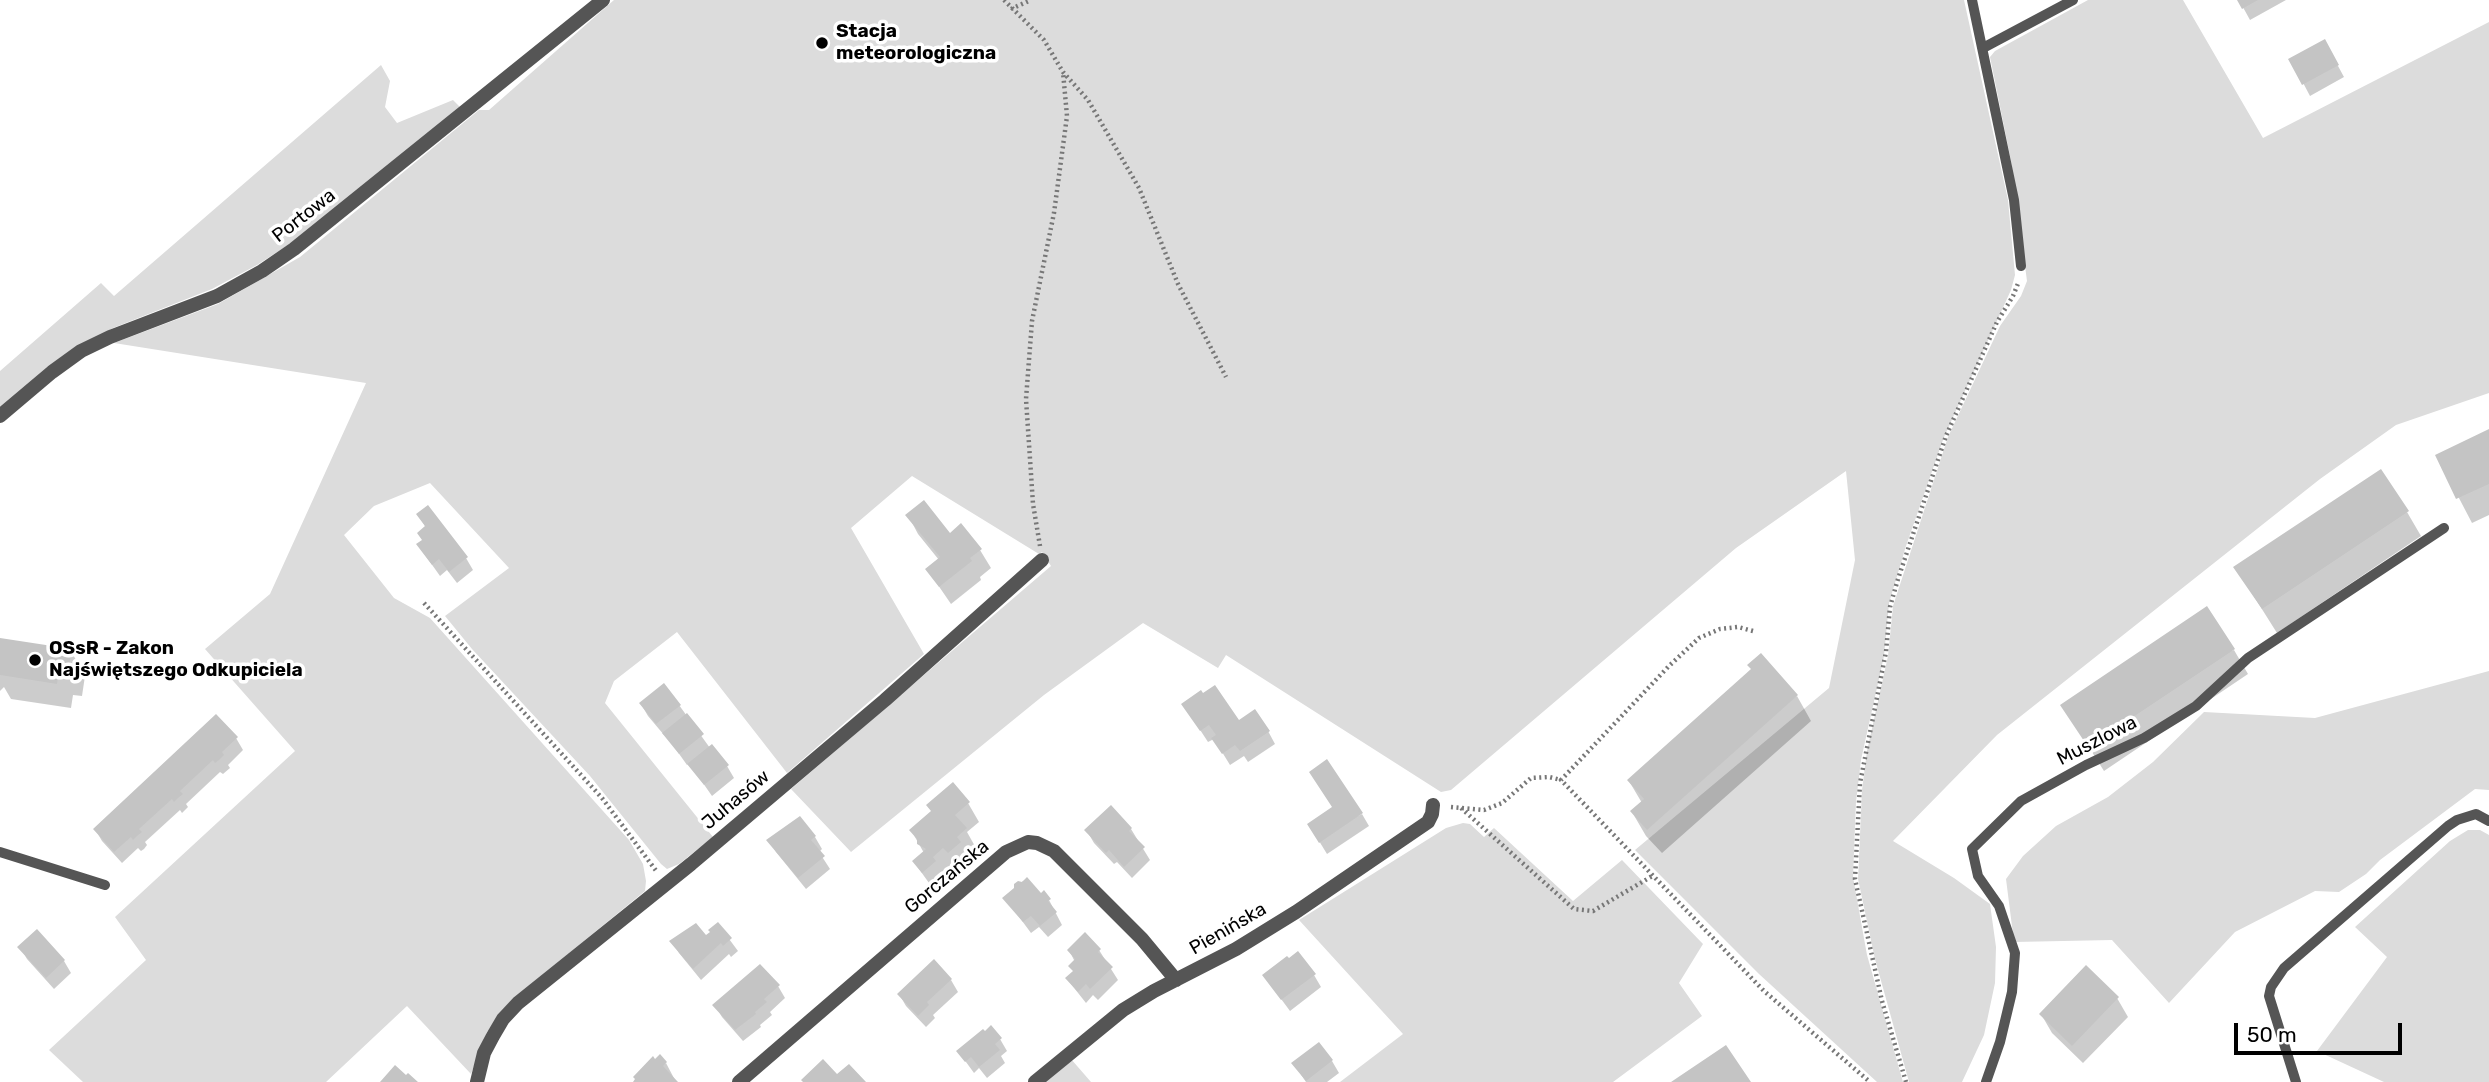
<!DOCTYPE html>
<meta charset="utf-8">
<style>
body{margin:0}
#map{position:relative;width:2489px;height:1082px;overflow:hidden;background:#fff;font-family:Rubik,sans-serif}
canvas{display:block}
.scale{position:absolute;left:2234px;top:1023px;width:168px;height:32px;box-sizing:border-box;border:4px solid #000;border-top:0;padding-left:9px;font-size:21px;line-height:24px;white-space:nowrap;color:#000;-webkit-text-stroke:5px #fff;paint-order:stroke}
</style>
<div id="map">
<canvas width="2489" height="1082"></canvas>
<div class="scale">50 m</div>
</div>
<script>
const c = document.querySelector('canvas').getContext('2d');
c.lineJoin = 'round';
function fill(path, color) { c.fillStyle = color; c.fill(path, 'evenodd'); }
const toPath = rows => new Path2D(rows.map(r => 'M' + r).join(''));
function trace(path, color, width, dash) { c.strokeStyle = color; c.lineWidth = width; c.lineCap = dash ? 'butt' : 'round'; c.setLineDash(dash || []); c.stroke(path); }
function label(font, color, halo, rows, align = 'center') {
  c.font = font + ' Rubik,sans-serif'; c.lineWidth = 7; c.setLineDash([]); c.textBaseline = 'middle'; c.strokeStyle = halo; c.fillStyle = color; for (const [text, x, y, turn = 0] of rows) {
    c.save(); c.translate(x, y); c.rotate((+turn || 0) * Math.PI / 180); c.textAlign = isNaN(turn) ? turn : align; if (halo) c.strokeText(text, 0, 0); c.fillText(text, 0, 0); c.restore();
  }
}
fill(toPath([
 [614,0,1964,0,2008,200,2015,275,2011,290,1944,437,1906,546,1889,603,1884,656,1861,760,1856,802,1853,877,1867,955,1903,1082,1877,1082,1759,974,1635,850,1829,688,1855,560,1846,471,1736,548,1451,790,1441,792,1226,655,1218,668,1143,623,1044,695,851,852,791,789,1051,566,1042,552,1039,554,912,476,851,528,924,654,787,773,677,632,614,681,605,703,713,837,679,864,667,869,661,864,590,776,472,649,445,616,509,568,430,483,374,506,344,535,394,598,430,618,629,840,643,864,646,881,645,891,513,999,487,1032,471,1074,407,1006,326,1082,83,1082,49,1050,146,960,115,917,295,751,205,649,270,594,366,383,114,343,218,304,300,257,479,110,489,110],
 [2088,0,2183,0,2263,138,2489,22,2489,393,2396,425,2320,479,1997,735,1893,841,1954,878,1990,904,1996,947,1995,983,1984,1035,1962,1082,1909,1082,1875,959,1858,879,1862,790,1867,751,1888,656,1893,606,1948,437,2000,326,2021,296,2027,281,2011,161,1990,57,1995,51],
 [381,65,390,81,385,107,397,123,453,100,460,107,291,243,257,265,212,289,113,328,79,347,0,409,0,371,101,283,114,296],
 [2489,671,2489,790,2475,789,2380,860,2366,874,2339,892,2315,891,2235,932,2169,1003,2112,940,2014,942,2006,879,2023,856,2056,826,2108,797,2153,762,2204,712,2315,718],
 [1463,823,1470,824,1484,837,1494,828,1573,901,1622,860,1703,944,1679,983,1702,1016,1613,1082,1340,1082,1403,1034,1299,920,1446,828],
 [2468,830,2480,830,2489,835,2489,1082,2384,1082,2317,1051,2387,957,2355,927,2450,841],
 [1071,1059,1091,1082,1044,1082]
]), '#dcdcdc');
fill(toPath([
 [2239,0,2286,0,2250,20],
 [2325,42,2344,77,2310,96,2291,60],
 [2489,431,2489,515,2472,523,2437,456],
 [2407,512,2421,536,2277,633,2236,568],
 [419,515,466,558,473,570,457,583,447,570,440,576,418,545,423,541,426,528],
 [908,515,980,550,991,568,980,577,981,580,951,604,927,569,939,560,918,534],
 [0,642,71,651,85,676,82,696,73,695,71,708,11,699,4,687,0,691],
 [2234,650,2248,674,2104,771,2062,705],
 [1797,696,1811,721,1662,853,1646,836,1632,812,1642,803,1629,781],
 [641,704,679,705,710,748,727,766,734,778,712,796,689,763,687,765,665,734,664,735,648,716],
 [1191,716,1238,722,1268,731,1275,744,1248,762,1244,756,1230,765,1214,739,1208,742],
 [236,738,243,750,228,765,230,768,223,774,220,772,186,804,188,807,182,813,180,810,145,842,147,845,144,849,141,851,138,848,122,863,102,841,95,829],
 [968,803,979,822,967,832,976,848,967,855,970,861,960,871,955,866,943,876,945,881,934,890,914,862,924,853,911,830],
 [1362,814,1369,826,1327,854,1316,836],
 [1131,829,1150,860,1132,878,1117,862,1114,864,1094,843,1087,831],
 [815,837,822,849,819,852,830,869,806,889,776,852,769,840],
 [1027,879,1041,895,1049,900,1062,925,1048,937,1039,927,1031,933,1005,898,1016,889,1016,885],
 [718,924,738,951,731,957,729,954,701,980,679,953,672,941,706,937],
 [36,932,64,961,71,973,54,989,27,959,20,947],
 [1069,950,1099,950,1118,980,1098,1000,1093,995,1086,1003,1067,979,1074,972,1075,962],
 [1288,961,1314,975,1321,987,1290,1011,1264,976],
 [951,980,958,992,933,1015,935,1018,926,1027,906,1006,899,994],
 [778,986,785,998,770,1012,772,1015,760,1025,761,1027,743,1041,722,1017,715,1005],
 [2117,998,2128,1017,2083,1063,2052,1033,2041,1014],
 [1000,1039,1007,1051,1001,1056,1005,1063,987,1078,979,1068,974,1073,958,1051],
 [1332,1061,1339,1073,1327,1082,1306,1082,1294,1064],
 [666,1063,676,1082,635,1082]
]), '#0003');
fill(toPath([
 [2237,0,2258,0,2242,9],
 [2325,39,2339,65,2302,85,2288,59],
 [2489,429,2489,484,2456,499,2435,455],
 [2381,469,2409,511,2262,609,2233,567],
 [924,500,950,533,961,523,982,549,970,558,972,561,939,587,925,569,940,557,905,515],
 [428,505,468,557,449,572,439,559,432,565,416,544,422,540,417,533,425,526,416,514],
 [2207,606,2235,649,2088,747,2060,705],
 [0,638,72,649,68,672,59,671,57,684,0,675],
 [1761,653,1798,695,1647,830,1630,811,1644,799,1627,780,1751,669,1747,665],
 [664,683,681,705,656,724,639,703],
 [1215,685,1239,720,1255,709,1270,731,1240,751,1235,745,1222,754,1211,738,1216,735,1209,725,1200,731,1181,704,1201,690,1203,693],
 [687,713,704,734,679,754,662,733],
 [216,714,238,737,222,752,224,755,219,760,215,763,213,760,180,791,183,794,178,798,174,802,172,799,139,829,142,832,137,836,133,840,131,837,114,852,93,829],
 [712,744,729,765,704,785,687,764],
 [1327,759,1363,813,1319,843,1307,824,1332,807,1309,772],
 [953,782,970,802,955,815,967,828,957,837,961,842,948,853,943,848,933,857,936,861,922,873,912,861,926,849,917,844,917,839,909,830,931,811,926,805],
 [1111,805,1132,828,1129,831,1145,847,1124,867,1109,850,1106,853,1084,830],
 [800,816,816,836,811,840,825,856,798,878,766,840],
 [1027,877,1041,893,1044,890,1051,899,1048,901,1057,912,1040,926,1031,916,1023,922,1002,898,1014,888,1014,884,1018,881,1022,882],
 [718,922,732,938,723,946,721,943,693,969,669,941,696,923,706,935,710,932,708,930],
 [37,929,65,960,46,978,17,947],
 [1085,932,1101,949,1098,952,1113,967,1090,989,1086,984,1078,992,1065,978,1073,971,1068,966,1075,959,1067,950],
 [1298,951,1316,974,1281,1000,1262,975,1287,956,1289,958],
 [934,959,952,979,927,1002,929,1005,918,1016,897,994],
 [760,964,780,985,764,999,767,1002,755,1012,756,1014,735,1030,712,1005],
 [2086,965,2119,997,2072,1046,2039,1014],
 [991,1025,1002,1038,995,1044,1000,1050,979,1067,971,1057,965,1062,956,1051,983,1029,985,1031],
 [1319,1042,1333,1060,1306,1081,1291,1063],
 [1726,1045,1751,1082,1671,1082],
 [660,1054,667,1062,663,1066,678,1082,633,1082,635,1079,633,1077,653,1056,655,1059],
 [823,1059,837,1074,849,1064,866,1082,803,1082,801,1080],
 [395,1065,406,1075,408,1073,418,1082,380,1082]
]), '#c4c4c4');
trace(toPath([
 [1004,0,1044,40,1063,72,1088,100,1139,188,1178,284,1226,377],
 [1011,9,1031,0],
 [1040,546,1033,504,1026,399,1032,321,1054,213,1067,116,1063,72],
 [424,603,602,798,657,872],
 [1753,631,1738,627,1720,629,1699,638,1669,666,1561,780,1764,991,1870,1082],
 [1451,807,1484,810,1502,803,1531,778,1549,777,1561,780],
 [1461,808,1574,909,1593,911,1654,875],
 [1906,1082,1882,1001,1855,879,1860,783,1886,652,1890,607,1898,579,1946,436,1997,322,2013,296,2019,281]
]), '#777', 4.5, [2, 3.5]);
trace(toPath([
 [1972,0,2014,200,2021,266],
 [1983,48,2073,0],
 [0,852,105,885],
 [1986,1082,2000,1042,2012,992,2015,953,1999,906,1978,876,1972,849,2021,801,2086,765,2144,738,2196,706,2248,658,2444,528],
 [2296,1082,2269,996,2271,987,2284,968,2448,826,2457,820,2476,814,2489,821]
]), '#555', 10);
trace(toPath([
 [0,416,52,372,81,351,110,337,217,296,262,271,294,249,603,0],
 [477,1082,484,1053,493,1036,503,1019,518,1003,691,864,885,700,1042,560],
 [739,1082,1006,852,1028,842,1037,843,1054,851,1142,939,1176,980],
 [1035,1082,1123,1010,1154,991,1236,949,1296,912,1428,822,1432,814,1433,805]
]), '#555', 14);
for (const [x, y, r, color] of [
 [822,43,7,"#000"],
 [35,660,7,"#000"]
]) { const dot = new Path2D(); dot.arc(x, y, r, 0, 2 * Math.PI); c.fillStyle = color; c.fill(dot); trace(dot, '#fff', 2.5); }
label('bold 19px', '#000', '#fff', [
 ["Stacja",836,32],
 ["meteorologiczna",836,54],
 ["OSsR - Zakon",49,649],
 ["Najświętszego Odkupiciela",49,671]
], 'left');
label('19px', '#000', '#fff', [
 ["Portowa",304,216,-38],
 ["Muszlowa",2097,741,-27],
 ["Juhasów",736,800,-40],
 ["Gorczańska",947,877,-40],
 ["Pienińska",1228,929,-30]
]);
</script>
